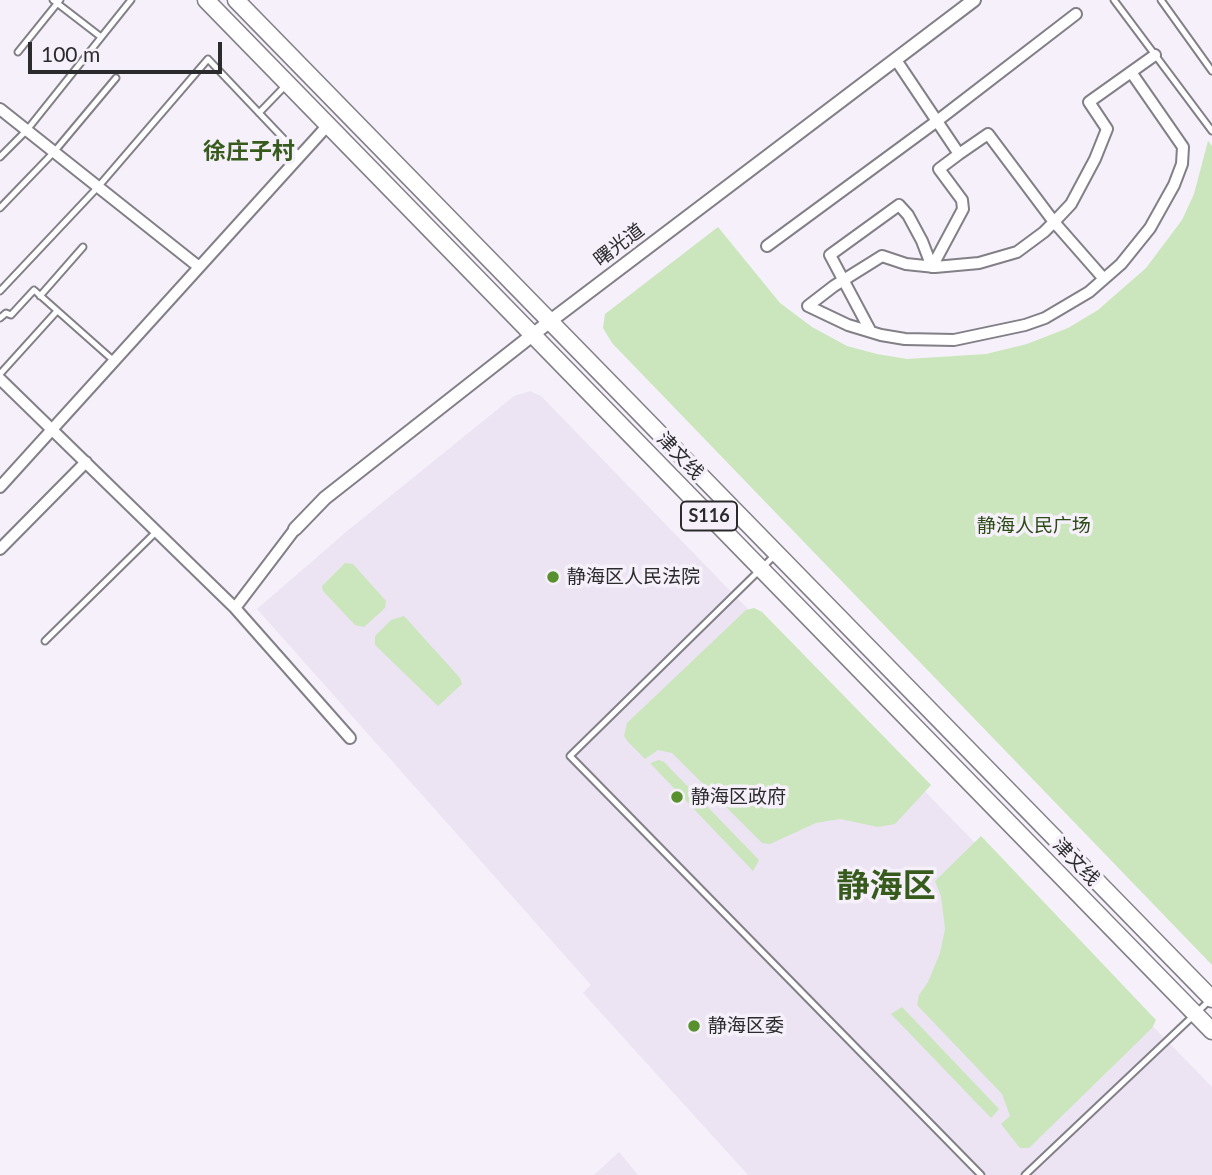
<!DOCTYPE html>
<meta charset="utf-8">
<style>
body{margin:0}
#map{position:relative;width:1212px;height:1175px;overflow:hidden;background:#f5f0f9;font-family:Lato,sans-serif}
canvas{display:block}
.scale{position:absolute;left:28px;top:42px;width:194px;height:32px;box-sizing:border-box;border:4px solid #2b2a2d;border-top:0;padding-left:9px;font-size:21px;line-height:24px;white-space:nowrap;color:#2b2a2d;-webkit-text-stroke:5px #f5f0f9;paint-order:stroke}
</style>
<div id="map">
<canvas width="1212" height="1175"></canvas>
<div class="scale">100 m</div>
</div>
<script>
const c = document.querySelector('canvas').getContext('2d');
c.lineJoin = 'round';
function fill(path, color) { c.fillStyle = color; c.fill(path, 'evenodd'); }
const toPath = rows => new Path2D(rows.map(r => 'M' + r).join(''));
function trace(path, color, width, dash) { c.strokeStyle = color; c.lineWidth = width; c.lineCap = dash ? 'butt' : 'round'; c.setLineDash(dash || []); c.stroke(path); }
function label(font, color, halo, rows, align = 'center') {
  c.font = font + ' Lato,"Noto Sans SC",sans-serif'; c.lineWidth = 7; c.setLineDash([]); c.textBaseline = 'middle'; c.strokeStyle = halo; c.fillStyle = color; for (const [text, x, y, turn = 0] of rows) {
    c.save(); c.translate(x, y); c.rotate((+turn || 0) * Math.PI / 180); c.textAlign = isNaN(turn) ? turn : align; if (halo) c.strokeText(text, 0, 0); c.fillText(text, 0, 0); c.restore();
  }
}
fill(toPath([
 [530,391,541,396,1212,1087,1212,1175,748,1175,583,993,591,985,257,609,346,532,514,396],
 [619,1152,638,1175,594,1175]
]), '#ece4f3');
fill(toPath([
 [1208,141,1212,146,1212,965,612,343,603,328,605,314,718,227,780,303,812,327,847,346,877,354,907,359,986,354,1027,344,1068,328,1098,310,1146,268,1182,220,1194,194],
 [345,563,353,564,386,601,385,608,364,627,355,625,323,591,322,586],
 [754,608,762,612,931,785,895,824,878,827,840,819,816,823,770,844,762,843,672,753,658,750,645,759,628,742,624,736,627,723,746,610],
 [404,616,460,678,462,684,438,706,375,645,375,636,391,620],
 [659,760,664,762,759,860,753,871,650,763],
 [981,836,1156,1020,1152,1028,1029,1148,1020,1148,1001,1124,1010,1116,1002,1094,917,1005,919,995,928,982,940,953,945,929,941,896,935,881],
 [902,1007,999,1109,991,1118,891,1014]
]), '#cbe6bc');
const service = toPath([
 [53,0,101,37],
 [1114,0,1212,131],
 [1161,0,1212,71],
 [18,52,60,0],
 [259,113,286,85],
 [0,157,27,130,131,0],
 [0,208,54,152,116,78],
 [0,291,98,187,208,59,300,156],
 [40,296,83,247],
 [0,318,6,313,11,315,34,290,114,361],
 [0,374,57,311],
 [774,556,570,756,981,1175],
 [45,641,157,531],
 [1025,1175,1211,999]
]);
const minor = toPath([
 [896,60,959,154,988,134,1054,222,1071,204,1095,159,1107,129,1089,102,1155,55],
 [0,109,199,267],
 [767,246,937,121,1076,14],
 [932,267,963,209,962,200,939,169,959,154],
 [1104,279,1054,222,1044,232,1017,252,979,263,935,267,906,264,882,256,834,286,808,306,848,325,881,335,905,339,954,340,1025,325,1045,318,1089,292,1121,264,1150,228,1174,185,1182,164,1183,147,1131,72],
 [871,332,830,255,899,205,908,215,922,241,932,267],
 [0,379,235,608,350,738],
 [0,487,328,125],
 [0,549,86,462],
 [235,608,295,529]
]);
const tertiary = toPath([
 [295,529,325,498,549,322,974,0]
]);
const primary = toPath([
 [206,0,1212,1031],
 [236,0,1212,999]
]);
trace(service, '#837f87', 9);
trace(minor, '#837f87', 14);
trace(tertiary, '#837f87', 16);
trace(primary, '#837f87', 19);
trace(service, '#fff', 5);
trace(minor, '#fff', 10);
trace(tertiary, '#fff', 12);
trace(primary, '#fff', 16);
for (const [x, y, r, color] of [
 [553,577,7,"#57902d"],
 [677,797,7,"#57902d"],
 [694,1026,7,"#57902d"]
]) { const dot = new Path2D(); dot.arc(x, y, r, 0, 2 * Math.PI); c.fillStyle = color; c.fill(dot); trace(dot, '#f5f0f9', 2.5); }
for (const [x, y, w] of [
 [709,516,56]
]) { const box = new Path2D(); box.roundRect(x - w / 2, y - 14.5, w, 29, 5); c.fillStyle = '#f5f0f9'; c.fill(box); trace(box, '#2b2a2d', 2); }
label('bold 18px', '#2b2a2d', null, [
 ["S116",709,516]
]);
label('19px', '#2b2a2d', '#f5f0f9', [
 ["曙光道",619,245,-37],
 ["津文线",680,456,46],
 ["津文线",1076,862,46]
]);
label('19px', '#2b4a14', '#f5f0f9', [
 ["静海人民广场",1034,526]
]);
label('19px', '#2b2a2d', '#f5f0f9', [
 ["静海区人民法院",567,577],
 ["静海区政府",691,797],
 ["静海区委",708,1026]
], 'left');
label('bold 23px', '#375b1d', '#f5f0f9', [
 ["徐庄子村",249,152]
]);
label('bold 33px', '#375b1d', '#f5f0f9', [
 ["静海区",886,886]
]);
</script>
